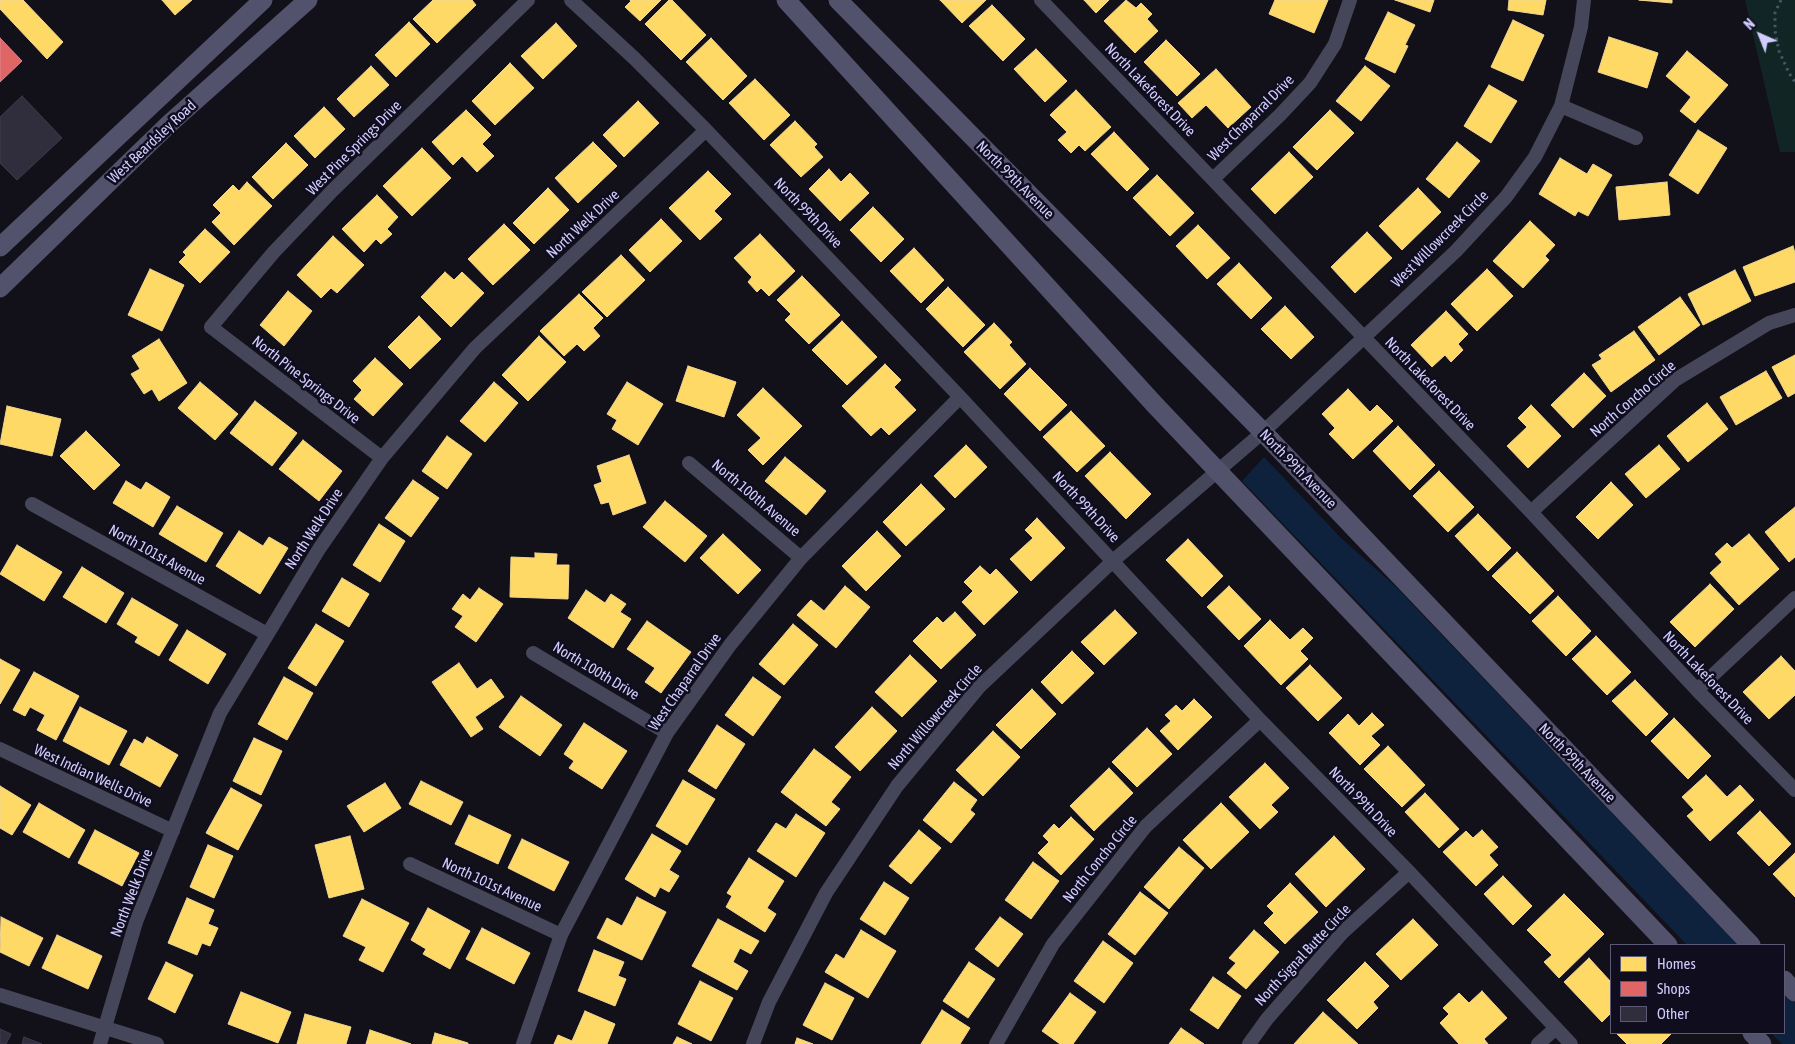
<!DOCTYPE html>
<style>
body{margin:0}
#map{position:relative;width:1795px;height:1044px;overflow:hidden;background:#12111a;font-family:"Asap Condensed",sans-serif}
canvas{display:block}
.legend{position:absolute;left:1610px;top:944px;width:175px;height:90px;box-sizing:border-box;background:#0f0d1e;border:1px solid #5c5977;margin:0;padding:6px 9px;list-style:none;font-size:15px;color:#d0ccfd}
.legend li{display:flex;align-items:center;gap:10px;height:25px}
.legend b{width:25px;border:1px solid #5c5977}
.north{position:absolute;left:1735px;top:10px;width:50px;height:50px;-webkit-text-stroke:4px #0f0d1e;paint-order:stroke;rotate:316deg;font-size:14px;font-weight:700;line-height:20px;text-align:center;color:#d0ccfd}
.north::after{content:'';display:block;margin:auto;width:18px;height:22px;background:#d0ccfd;clip-path:polygon(50% 0,100% 100%,50% 72%,0 100%)}
</style>
<div id="map">
<canvas width="1795" height="1044"></canvas>
<ul class="legend">
<li><b style="height:14px;background:#ffd966"></b>Homes</li>
<li><b style="height:14px;background:#e06666"></b>Shops</li>
<li><b style="height:14px;background:#302e3c"></b>Other</li>
</ul>
<div class="north">N</div>
</div>
<script>
const c = document.querySelector('canvas').getContext('2d');
c.lineJoin = 'round';
function fill(path, color) { c.fillStyle = color; c.fill(path, 'evenodd'); }
const toPath = rows => new Path2D(rows.map(r => 'M' + r).join(''));
function trace(path, color, width, dash) { c.strokeStyle = color; c.lineWidth = width; c.lineCap = dash ? 'butt' : 'round'; c.setLineDash(dash || []); c.stroke(path); }
function label(font, color, halo, rows, align = 'center') {
  c.font = font + ' "Asap Condensed",sans-serif'; c.lineWidth = 5; c.setLineDash([]); c.textBaseline = 'middle'; c.strokeStyle = halo; c.fillStyle = color; for (const [text, x, y, turn = 0] of rows) {
    c.save(); c.translate(x, y); c.rotate((+turn || 0) * Math.PI / 180); c.textAlign = isNaN(turn) ? turn : align; if (halo) c.strokeText(text, 0, 0); c.fillText(text, 0, 0); c.restore();
  }
}
fill(toPath([
 [1745,0,1795,0,1795,152,1780,152]
]), '#102524');
fill(toPath([
 [1264,457,1342,539,1395,586,1738,945,1687,945,1242,481],
 [1784,992,1795,1003,1795,1044,1782,1044,1771,1033,1784,1033]
]), '#0e213d');
const homes = toPath([
 [0,0,23,0,63,42,47,59,0,9,0,0],
 [162,0,192,0,175,15,162,0],
 [433,0,472,0,476,5,437,43,413,19,433,0],
 [630,0,661,0,640,21,625,7,631,1,630,0],
 [669,0,672,0,706,35,681,60,645,24,669,0],
 [940,0,986,0,962,23,940,0],
 [1084,0,1109,0,1096,13,1084,0],
 [1126,0,1136,8,1141,3,1152,14,1147,19,1158,31,1135,53,1104,21,1126,0],
 [1275,0,1328,0,1314,33,1269,14,1275,0],
 [1395,0,1434,0,1430,12,1395,0],
 [1509,0,1546,0,1543,15,1508,10,1509,0],
 [1639,0,1672,0,1672,3,1639,0],
 [992,5,1025,39,1003,61,969,26,992,5],
 [1388,12,1415,25,1405,45,1408,46,1395,73,1365,59,1388,12],
 [1513,20,1544,35,1523,81,1491,67,1513,20],
 [409,22,430,44,396,77,375,55,409,22],
 [556,23,577,46,543,79,521,56,556,23],
 [1609,37,1658,53,1647,88,1598,72,1609,37],
 [711,38,747,76,723,100,686,62,711,38],
 [1166,40,1200,74,1177,96,1144,62,1166,40],
 [1036,49,1067,81,1045,102,1014,69,1036,49],
 [1687,51,1728,85,1695,123,1680,111,1691,97,1666,76,1687,51],
 [510,63,534,88,495,125,472,101,510,63],
 [371,66,389,85,354,117,337,99,371,66],
 [1365,66,1390,86,1361,121,1336,101,1365,66],
 [1216,69,1251,107,1228,128,1206,105,1192,118,1178,103,1216,69],
 [755,79,790,115,764,140,729,103,755,79],
 [1489,85,1517,101,1491,143,1464,126,1489,85],
 [1076,90,1111,127,1085,151,1079,145,1071,153,1058,140,1067,132,1050,115,1076,90],
 [638,101,659,123,624,157,603,135,638,101],
 [324,107,345,129,315,158,294,136,324,107],
 [466,110,491,135,482,144,494,156,477,172,462,156,453,165,432,142,466,110],
 [1330,110,1354,133,1317,170,1293,147,1330,110],
 [795,121,817,144,814,147,823,157,801,177,770,145,795,121],
 [1698,130,1727,148,1698,194,1669,175,1698,130],
 [1114,132,1149,169,1127,191,1091,154,1114,132],
 [593,142,617,166,578,203,555,178,593,142],
 [1457,142,1480,161,1449,198,1426,179,1457,142],
 [286,143,308,165,273,199,252,177,286,143],
 [422,148,451,178,412,216,383,186,422,148],
 [1289,152,1313,177,1275,214,1251,189,1289,152],
 [1560,158,1587,174,1593,164,1612,175,1588,216,1578,211,1575,216,1539,194,1560,158],
 [829,169,841,182,850,173,869,193,840,221,809,189,829,169],
 [708,171,731,194,714,211,722,219,700,240,669,208,708,171],
 [1157,175,1194,213,1170,236,1133,198,1157,175],
 [247,182,272,206,234,245,212,222,221,213,213,205,233,185,239,191,247,182],
 [1667,182,1670,215,1619,220,1616,187,1667,182],
 [548,188,569,210,534,244,513,223,548,188],
 [1418,188,1441,212,1402,250,1379,226,1418,188],
 [377,195,398,217,387,229,392,234,381,244,376,239,364,252,342,229,377,195],
 [873,207,904,239,881,262,850,230,873,207],
 [661,219,682,241,650,272,629,250,661,219],
 [1530,221,1555,245,1545,256,1549,260,1523,288,1493,261,1530,221],
 [504,224,530,250,493,285,468,259,504,224],
 [1198,225,1230,258,1207,279,1176,246,1198,225],
 [205,229,230,252,200,283,179,262,186,255,183,252,205,229],
 [1367,232,1392,258,1355,293,1331,267,1367,232],
 [760,234,795,271,769,296,761,288,757,292,748,282,752,277,734,258,760,234],
 [333,236,364,265,337,293,331,288,321,298,297,275,333,236],
 [1793,246,1795,253,1795,282,1755,296,1743,267,1793,246],
 [914,248,944,280,921,303,890,271,914,248],
 [621,255,645,280,607,317,582,292,621,255],
 [1239,263,1272,298,1251,319,1217,284,1239,263],
 [150,269,184,285,162,331,128,315,150,269],
 [1487,269,1513,296,1477,331,1451,304,1487,269],
 [1735,270,1751,301,1703,325,1688,294,1735,270],
 [445,272,454,280,462,272,484,293,451,327,421,297,445,272],
 [802,276,840,315,809,344,785,320,791,314,777,300,802,276],
 [948,287,985,325,963,347,926,309,948,287],
 [288,291,312,311,284,346,260,325,288,291],
 [579,294,603,318,593,328,600,336,584,351,577,344,564,356,540,331,579,294],
 [1680,297,1700,325,1659,355,1638,327,1680,297],
 [1285,306,1314,337,1291,359,1261,329,1285,306],
 [1446,311,1468,334,1458,344,1463,350,1451,362,1445,355,1432,367,1411,345,1446,311],
 [419,316,441,339,410,369,388,347,419,316],
 [842,321,877,357,847,385,812,350,842,321],
 [994,323,1012,342,1009,345,1026,364,1000,389,964,352,994,323],
 [1634,331,1655,360,1611,392,1592,365,1602,359,1599,355,1634,331],
 [539,336,566,362,528,401,502,375,539,336],
 [159,339,187,383,159,401,152,389,144,394,131,374,140,369,132,356,159,339],
 [1795,355,1795,393,1788,397,1772,367,1795,355],
 [375,358,403,384,373,416,354,399,362,390,353,381,375,358],
 [885,364,901,380,894,387,916,410,889,435,881,427,871,436,842,406,885,364],
 [688,366,736,382,724,417,676,401,688,366],
 [1030,368,1067,405,1040,431,1004,394,1030,368],
 [1766,371,1782,398,1736,425,1720,397,1766,371],
 [1584,373,1606,396,1573,428,1551,405,1584,373],
 [200,382,238,414,215,440,178,408,200,382],
 [494,382,518,403,485,442,460,421,494,382],
 [627,382,663,404,638,445,612,429,617,420,607,414,627,382],
 [763,388,802,426,763,465,748,450,761,438,737,415,763,388],
 [1348,389,1370,412,1377,405,1393,421,1353,459,1329,434,1335,428,1322,414,1348,389],
 [255,401,297,433,272,466,230,433,255,401],
 [1707,403,1728,429,1688,462,1667,436,1707,403],
 [1531,405,1561,436,1528,468,1507,446,1527,427,1518,418,1531,405],
 [7,406,61,419,52,456,0,444,7,406],
 [1071,411,1105,446,1077,472,1043,437,1071,411],
 [1398,426,1435,465,1410,490,1373,451,1398,426],
 [86,431,120,465,94,490,60,456,86,431],
 [447,436,472,454,447,489,422,471,447,436],
 [303,440,342,471,319,501,279,469,303,440],
 [966,445,987,467,955,498,934,476,966,445],
 [1659,445,1680,469,1646,498,1625,474,1659,445],
 [1110,452,1151,494,1126,519,1085,476,1110,452],
 [629,455,646,503,613,515,609,502,601,504,594,485,602,482,597,466,629,455],
 [785,457,826,491,806,515,765,481,785,457],
 [1439,471,1474,507,1448,532,1413,496,1439,471],
 [413,480,439,498,411,537,385,518,413,480],
 [126,481,141,490,146,482,170,497,153,527,113,503,126,481],
 [1611,482,1633,505,1598,539,1576,517,1611,482],
 [921,484,945,509,906,546,883,522,921,484],
 [665,501,707,536,685,562,643,527,665,501],
 [177,506,223,533,206,562,159,534,177,506],
 [1795,507,1795,557,1789,562,1765,532,1795,507],
 [1478,514,1511,548,1488,571,1455,536,1478,514],
 [1037,518,1065,548,1031,581,1010,559,1033,538,1025,530,1037,518],
 [379,524,405,541,380,582,353,565,379,524],
 [239,531,263,546,269,537,288,548,260,594,216,566,239,531],
 [877,531,901,556,866,591,842,566,877,531],
 [723,534,761,570,738,594,700,558,723,534],
 [1749,534,1779,569,1739,605,1710,573,1722,562,1715,554,1727,543,1732,548,1749,534],
 [1188,539,1223,576,1202,597,1166,560,1188,539],
 [17,545,62,572,44,601,0,574,17,545],
 [1517,552,1554,591,1530,614,1492,576,1517,552],
 [535,553,557,554,556,565,569,565,568,599,510,597,511,557,535,558,535,553],
 [980,566,990,575,996,569,1018,592,984,625,962,602,973,591,964,582,980,566],
 [82,567,124,593,106,623,63,597,82,567],
 [342,578,369,594,349,627,322,611,342,578],
 [1710,584,1734,609,1695,647,1670,622,1710,584],
 [845,586,870,607,836,648,797,615,811,600,824,611,845,586],
 [1229,586,1261,619,1239,640,1207,607,1229,586],
 [479,588,503,604,476,642,455,627,463,616,452,609,463,594,470,600,479,588],
 [586,590,605,603,611,594,626,604,620,612,631,619,613,648,568,618,586,590],
 [1558,596,1591,631,1566,656,1532,621,1558,596],
 [132,598,178,625,159,656,135,642,138,637,117,624,132,598],
 [1115,610,1137,633,1104,665,1081,642,1115,610],
 [955,612,976,635,941,669,913,641,937,617,943,623,955,612],
 [1270,620,1290,640,1303,628,1313,638,1300,651,1308,659,1281,685,1244,646,1270,620],
 [647,621,691,652,661,693,645,682,655,668,627,649,647,621],
 [316,624,344,641,316,686,288,668,316,624],
 [793,624,818,645,784,685,759,664,793,624],
 [187,630,226,654,208,684,169,660,187,630],
 [1596,636,1631,672,1607,695,1572,659,1596,636],
 [1072,651,1094,673,1062,704,1041,682,1072,651],
 [910,655,937,681,902,717,875,692,910,655],
 [1781,656,1795,671,1795,695,1769,719,1743,692,1781,656],
 [0,659,20,670,0,704,0,659],
 [459,663,477,689,491,679,504,697,475,717,483,729,471,737,432,682,459,663],
 [1310,665,1342,698,1318,721,1286,688,1310,665],
 [34,672,79,696,56,740,37,730,45,715,30,707,25,716,13,710,34,672],
 [284,677,313,693,287,740,258,724,284,677],
 [753,677,781,697,753,736,725,715,753,677],
 [1635,680,1668,714,1646,736,1612,701,1635,680],
 [1032,689,1056,714,1021,749,996,725,1032,689],
 [521,696,562,725,540,756,499,727,521,696],
 [1194,699,1212,717,1178,750,1160,731,1171,721,1165,715,1176,705,1182,711,1194,699],
 [80,707,127,731,109,765,63,741,80,707],
 [872,707,897,731,860,771,835,747,872,707],
 [1372,713,1384,725,1371,736,1380,745,1360,765,1329,733,1348,714,1359,726,1372,713],
 [1674,718,1711,756,1688,779,1651,741,1674,718],
 [584,723,627,751,602,789,569,768,574,761,564,754,584,723],
 [717,725,745,744,716,789,688,771,717,725],
 [1147,728,1172,754,1137,787,1112,762,1147,728],
 [993,731,1020,757,983,796,956,770,993,731],
 [147,737,178,755,160,787,120,765,134,739,143,744,147,737],
 [254,738,282,751,261,795,233,781,254,738],
 [1388,746,1425,785,1402,807,1364,769,1388,746],
 [814,749,851,777,831,802,840,809,826,826,781,792,814,749],
 [1265,763,1289,788,1271,805,1278,812,1260,829,1229,797,1265,763],
 [1109,768,1133,793,1094,831,1070,806,1109,768],
 [1706,775,1727,797,1740,785,1754,800,1710,841,1687,816,1694,810,1682,797,1706,775],
 [683,780,715,799,687,845,656,826,683,780],
 [421,781,463,802,451,825,409,804,421,781],
 [954,782,977,800,970,810,975,814,951,843,923,820,954,782],
 [385,783,401,808,364,832,347,806,385,783],
 [0,786,31,805,12,835,0,828,0,786],
 [231,788,262,805,238,850,206,833,231,788],
 [1425,793,1459,829,1439,848,1405,812,1425,793],
 [39,803,85,830,69,858,23,832,39,803],
 [1221,803,1249,832,1211,869,1183,840,1221,803],
 [1760,811,1791,844,1769,866,1737,833,1760,811],
 [796,814,825,833,796,877,757,851,776,823,786,829,796,814],
 [469,815,511,835,498,864,455,844,469,815],
 [1071,817,1094,839,1061,875,1038,853,1049,842,1043,836,1054,824,1059,829,1071,817],
 [95,830,139,853,122,886,78,863,95,830],
 [919,830,941,848,911,884,889,866,919,830],
 [1482,830,1498,847,1489,855,1498,865,1476,886,1443,852,1466,831,1473,838,1482,830],
 [652,834,681,851,669,870,679,876,669,892,660,887,655,897,625,879,652,834],
 [350,836,364,889,329,898,315,845,350,836],
 [1334,836,1365,869,1326,907,1295,874,1334,836],
 [522,839,569,862,554,891,508,868,522,839],
 [208,845,233,856,214,898,190,887,208,845],
 [1179,847,1204,868,1169,909,1144,887,1179,847],
 [1795,853,1795,897,1773,874,1795,853],
 [749,858,784,881,767,908,776,914,765,932,726,907,732,896,727,893,749,858],
 [1033,862,1059,881,1031,919,1005,900,1033,862],
 [1503,876,1532,906,1513,925,1484,894,1503,876],
 [884,882,909,898,885,935,860,919,884,882],
 [1290,883,1318,912,1285,944,1264,923,1274,913,1267,906,1290,883],
 [1140,892,1168,913,1135,955,1108,934,1140,892],
 [1564,894,1604,934,1559,978,1544,962,1552,955,1527,930,1564,894],
 [637,897,666,912,642,960,597,938,607,918,622,926,637,897],
 [187,898,214,910,208,924,218,928,210,946,202,943,197,955,168,943,187,898],
 [362,899,409,923,383,972,359,960,366,947,343,936,362,899],
 [428,908,470,931,450,969,423,954,426,949,411,940,428,908],
 [1,917,43,938,29,966,0,952,1,917],
 [1000,917,1023,934,998,967,975,949,1000,917],
 [718,919,759,941,751,954,740,948,733,962,748,971,737,990,692,966,718,919],
 [1413,919,1438,945,1401,980,1376,954,1413,919],
 [482,928,530,953,514,984,466,959,482,928],
 [861,930,896,951,868,998,825,972,836,954,844,959,861,930],
 [1254,930,1279,952,1246,989,1227,973,1236,963,1229,958,1254,930],
 [57,935,102,956,88,989,42,968,57,935],
 [1103,941,1133,963,1104,1003,1074,981,1103,941],
 [594,950,624,962,618,976,626,979,615,1006,578,991,594,950],
 [1589,958,1611,982,1611,1013,1602,1022,1564,982,1589,958],
 [166,962,193,975,175,1013,148,999,166,962],
 [969,962,995,979,968,1018,943,1001,969,962],
 [1365,962,1389,986,1373,1002,1378,1008,1357,1029,1327,1000,1365,962],
 [1213,977,1241,996,1218,1029,1190,1010,1213,977],
 [700,981,733,998,711,1041,678,1024,700,981],
 [825,983,854,998,832,1040,803,1025,825,983],
 [1482,991,1507,1018,1484,1039,1488,1044,1459,1044,1440,1023,1449,1014,1443,1008,1459,993,1469,1003,1482,991],
 [241,992,291,1012,278,1043,228,1024,241,992],
 [1070,993,1096,1012,1073,1044,1060,1044,1042,1031,1070,993],
 [942,1010,970,1028,960,1044,921,1044,942,1010],
 [585,1011,615,1024,607,1044,554,1044,558,1035,572,1041,585,1011],
 [1323,1012,1358,1044,1294,1044,1323,1012],
 [305,1014,351,1027,346,1044,297,1044,305,1014],
 [1181,1028,1204,1044,1169,1044,1181,1028],
 [370,1030,411,1044,366,1044,370,1030],
 [435,1033,468,1043,468,1044,432,1044,435,1033],
 [1616,1033,1672,1033,1661,1044,1627,1044,1616,1033],
 [677,1037,692,1044,673,1044,677,1037],
 [797,1038,813,1044,795,1044,797,1038]
]);
fill(homes, '#ffd966');
trace(homes, '#f1d593', 1);
const shops = toPath([
 [0,38,22,61,0,82,0,38]
]);
fill(shops, '#e06666');
trace(shops, '#db8593', 1);
const building = toPath([
 [22,96,62,138,17,180,0,163,0,117,22,96],
 [0,1029,11,1034,6,1044,0,1044,0,1029],
 [24,1037,42,1044,22,1044,24,1037]
]);
fill(building, '#302e3c');
trace(building, '#3e3b4e', 1);
trace(toPath([
 [1781,0,1775,13,1775,31,1779,51,1789,73,1795,82]
]), '#485661', 3, [2.5, 4]);
trace(toPath([
 [571,0,634,58,706,130,960,397,1260,720,1409,872,1571,1044],
 [1041,0,1531,512,1697,690,1795,790],
 [1561,106,1636,138],
 [1213,179,1280,115,1310,83,1335,44,1350,0],
 [382,458,211,327,273,253,333,190,528,0],
 [689,463,801,558],
 [32,504,267,634],
 [1531,512,1675,380,1769,323,1795,315],
 [533,653,667,733],
 [1697,690,1795,598],
 [0,749,173,831],
 [410,864,561,935],
 [0,995,157,1044],
 [100,1044,136,922,220,713,319,549,382,458,475,348,706,130],
 [523,1044,561,935,667,733,730,645,801,558,960,397],
 [753,1044,769,1002,826,893,897,786,979,687,1114,560,1263,432,1456,251,1506,197,1535,157,1561,106,1581,27,1584,0],
 [996,1044,1053,944,1146,826,1260,720],
 [1249,1044,1267,1019,1343,932,1409,872],
 [1538,1044,1556,1028]
]), '#46465b', 14);
trace(toPath([
 [786,0,1155,405,1668,945],
 [838,0,1263,432,1751,945],
 [0,247,263,0],
 [0,288,169,124,308,0],
 [1784,980,1795,992],
 [1752,1033,1762,1044]
]), '#53526d', 19);
label('15px', '#d0ccfd', '#0f0d1e', [
 ["North Lakeforest Drive",1150,90,46],
 ["West Chaparral Drive",1251,118,-45],
 ["West Beardsley Road",152,142,-43],
 ["West Pine Springs Drive",354,148,-45],
 ["North 99th Avenue",1015,180,45],
 ["North 99th Drive",808,213,46],
 ["North Welk Drive",583,224,-43],
 ["West Willowcreek Circle",1440,239,-45],
 ["North Pine Springs Drive",306,380,38],
 ["North Lakeforest Drive",1430,384,46],
 ["North Concho Circle",1633,399,-41],
 ["North 99th Avenue",1298,469,46],
 ["North 100th Avenue",756,498,40],
 ["North 99th Drive",1086,507,47],
 ["North Welk Drive",314,529,-57],
 ["North 101st Avenue",157,555,29],
 ["North 100th Drive",596,671,31],
 ["North Lakeforest Drive",1708,678,46],
 ["West Chaparral Drive",685,682,-55],
 ["North Willowcreek Circle",935,717,-49],
 ["North 99th Avenue",1577,763,46],
 ["West Indian Wells Drive",93,776,25],
 ["North 99th Drive",1363,802,46],
 ["North Concho Circle",1100,859,-51],
 ["North 101st Avenue",492,885,25],
 ["North Welk Drive",132,893,-69],
 ["North Signal Butte Circle",1303,955,-47]
]);
</script>
